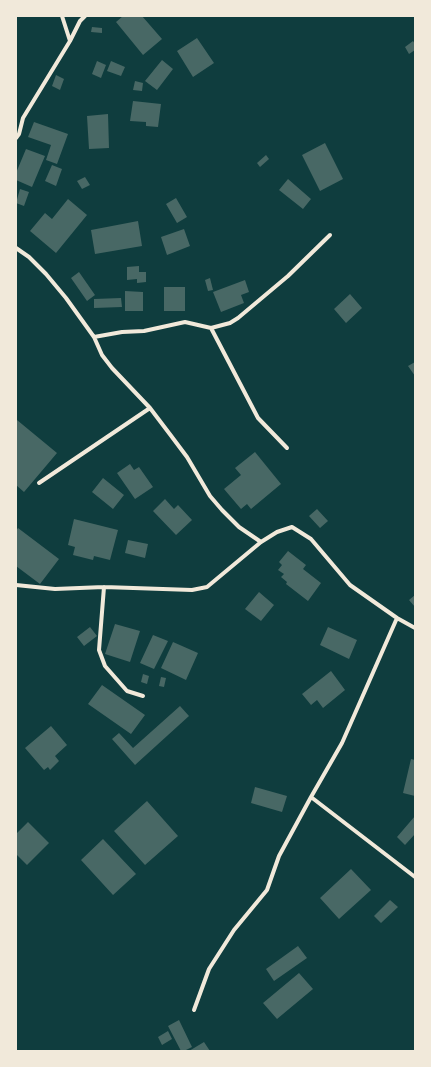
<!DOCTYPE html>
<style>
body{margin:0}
#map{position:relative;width:431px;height:1067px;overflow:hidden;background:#0f3d3e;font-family:Poppins,sans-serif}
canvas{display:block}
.frame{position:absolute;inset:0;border:17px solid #f1e9da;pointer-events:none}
</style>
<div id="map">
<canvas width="431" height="1067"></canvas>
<div class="frame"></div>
</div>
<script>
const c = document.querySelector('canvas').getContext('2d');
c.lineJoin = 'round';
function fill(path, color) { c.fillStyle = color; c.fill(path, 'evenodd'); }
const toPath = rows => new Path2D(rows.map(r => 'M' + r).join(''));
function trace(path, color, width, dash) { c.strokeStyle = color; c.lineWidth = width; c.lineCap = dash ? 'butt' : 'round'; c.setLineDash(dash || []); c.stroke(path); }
fill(toPath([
 [123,16,142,16,162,39,143,55,116,22],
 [92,27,102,28,102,33,91,32],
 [197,38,214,63,193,77,177,51],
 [413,41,415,44,415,50,409,54,405,47],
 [162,60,173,69,157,90,145,81],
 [97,61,106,65,101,78,92,74],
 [111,61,125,67,121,76,107,71],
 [56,75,64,79,60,90,52,86],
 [135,81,143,83,142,91,133,90],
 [133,101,161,104,158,127,146,126,146,122,130,121],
 [108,114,109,148,89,149,87,116],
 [34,122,68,134,57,164,46,160,51,145,28,137],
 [325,143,343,179,320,191,302,155],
 [26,149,45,156,32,187,16,180,16,173],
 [266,155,269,159,260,167,257,163],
 [52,165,62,169,56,186,45,181],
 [85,177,90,185,82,189,77,181],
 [288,179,311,199,303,209,279,190],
 [20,189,29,192,24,206,16,203],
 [176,198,187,217,177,223,166,204],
 [68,199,87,215,56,253,30,231,45,213,52,219],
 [138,221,142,246,95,254,91,230],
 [184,229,190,246,167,255,161,237],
 [139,266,139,272,146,272,146,282,137,283,137,279,127,280,127,267],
 [79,272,95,295,87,301,71,278],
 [210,278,213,290,208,291,205,280],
 [245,280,249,292,241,295,244,303,221,312,213,292],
 [164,287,185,287,185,311,164,311],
 [125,291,143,292,143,311,125,311],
 [350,294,362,308,346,323,334,309],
 [121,298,122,307,94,308,94,299],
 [415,362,415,376,408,366],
 [17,420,57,453,24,492,16,485,16,421],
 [255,452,281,484,251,509,247,504,241,509,224,489,241,475,235,468],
 [130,464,134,470,139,467,153,487,135,499,117,473],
 [103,478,124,495,113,509,92,492],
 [165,499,174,509,178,505,192,520,176,535,153,511],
 [317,509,328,521,320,528,309,516],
 [74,519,118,530,110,560,94,556,93,560,73,555,75,547,68,545],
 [18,528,59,559,40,584,16,566,16,531],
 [128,540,148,544,145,558,125,553],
 [288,551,306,565,303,569,321,583,308,601,286,584,287,582,281,577,284,574,278,570,282,565,279,562],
 [259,592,274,605,261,621,245,609],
 [415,595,415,607,409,600],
 [115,624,140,631,130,662,105,654],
 [90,627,97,636,84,646,77,637],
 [328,627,357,640,349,659,320,645],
 [153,635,168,641,154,669,140,663],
 [173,642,198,653,186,680,161,668],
 [331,671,345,690,323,708,317,700,311,705,302,694],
 [143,674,149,676,147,684,141,682],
 [161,677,166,678,164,687,159,686],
 [102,685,145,715,131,734,88,704],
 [180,706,189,716,135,765,112,739,119,733,133,748],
 [51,726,67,745,55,756,59,761,50,770,48,767,44,770,25,748],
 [411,759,415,760,415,796,403,793],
 [255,787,287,796,282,812,251,803],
 [147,801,178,836,145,865,114,831],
 [415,816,415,834,405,845,397,837],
 [28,822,49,843,27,865,16,854,16,834],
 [103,839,136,874,113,895,81,860],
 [351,869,371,890,339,919,320,898],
 [390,900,398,907,381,923,374,916],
 [298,946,307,958,274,981,266,969],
 [299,973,313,989,277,1019,263,1003],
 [179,1020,192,1047,184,1051,181,1051,168,1026],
 [168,1031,172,1039,162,1045,158,1037],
 [204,1042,210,1051,189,1051]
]), '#486865');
trace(toPath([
 [62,16,70,41],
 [16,138,19,134,23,118,70,41,80,21,85,16],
 [16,248,29,257,46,274,66,298,94,337,102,355,112,368,150,408,172,437,187,457,210,496,222,510,239,527,261,542],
 [211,328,230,323,238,318,288,276,330,235],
 [94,337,122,332,144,331,185,322,211,328,258,418,287,448],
 [39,483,150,408],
 [16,585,55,589,104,587,192,590,207,587,261,542,277,532,292,527,311,539,350,585,397,618,415,628],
 [104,587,99,650,105,666,127,691,143,696],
 [311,797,415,877],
 [194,1010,209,969,234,930,267,890,279,856,311,797,342,743,397,618]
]), '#f1e9da', 4);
</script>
